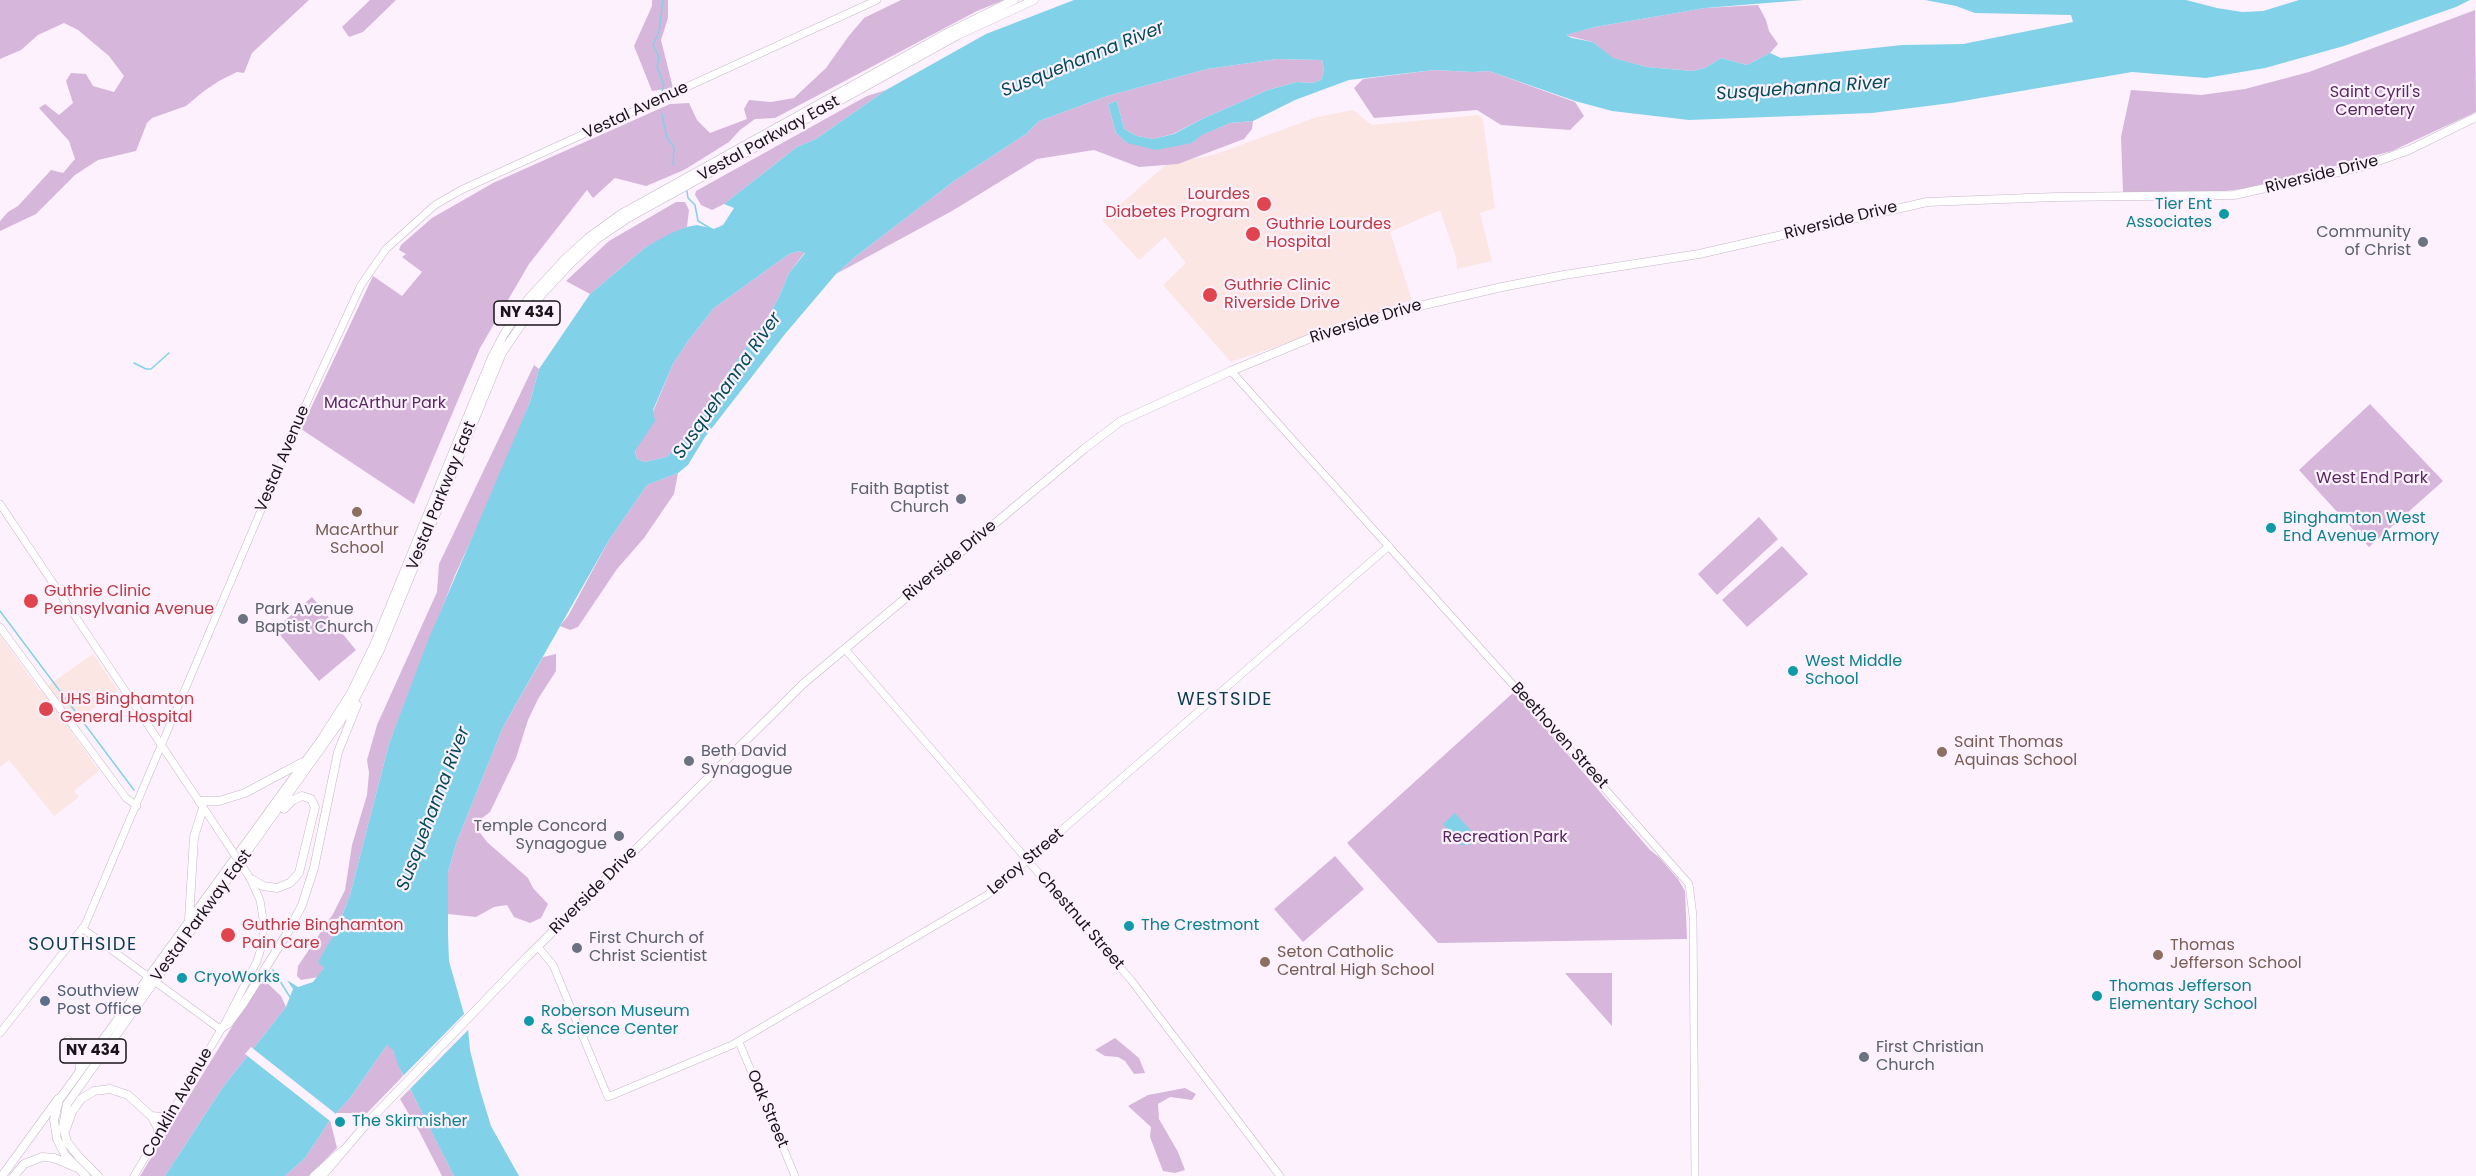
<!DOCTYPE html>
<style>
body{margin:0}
canvas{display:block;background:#fdf1fe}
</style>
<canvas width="2476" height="1176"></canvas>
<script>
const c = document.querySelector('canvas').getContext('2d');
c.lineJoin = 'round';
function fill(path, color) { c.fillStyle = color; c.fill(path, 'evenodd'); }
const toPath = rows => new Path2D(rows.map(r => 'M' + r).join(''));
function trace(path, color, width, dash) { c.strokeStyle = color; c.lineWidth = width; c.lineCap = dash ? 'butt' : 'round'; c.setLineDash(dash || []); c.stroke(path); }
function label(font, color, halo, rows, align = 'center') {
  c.font = font + ' Poppins,sans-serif'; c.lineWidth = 4.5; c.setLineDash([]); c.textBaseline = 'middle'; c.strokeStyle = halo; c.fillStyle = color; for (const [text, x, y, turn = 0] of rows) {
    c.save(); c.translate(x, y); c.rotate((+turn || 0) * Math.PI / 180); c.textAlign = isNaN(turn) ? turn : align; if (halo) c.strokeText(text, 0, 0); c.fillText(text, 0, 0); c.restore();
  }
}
fill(toPath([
 [1353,110,1372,125,1478,115,1483,120,1495,208,1480,213,1492,261,1457,269,1456,257,1440,210,1390,232,1412,300,1231,362,1163,285,1186,263,1165,237,1139,260,1102,220,1168,163,1213,155,1317,117],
 [0,635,40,691,93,654,118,691,68,727,99,771,74,791,79,797,54,816,9,760,0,767]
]), '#fbe6e3');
fill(toPath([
 [0,0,309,0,252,53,244,73,237,72,219,81,204,91,186,106,152,118,147,123,136,151,98,160,75,175,36,214,0,231,0,221,8,212,18,206,51,170,63,173,75,159,69,141,39,108,45,104,59,115,73,103,66,81,71,73,86,74,93,86,114,92,124,76,109,56,78,30,64,23,38,35,21,50,0,59],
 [370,0,396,0,363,32,349,37,342,27],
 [652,0,668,0,668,18,661,40,673,88,652,91,634,46,652,6],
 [901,0,1004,0,977,11,775,118,755,119,740,130,729,142,684,170,646,186,615,178,593,198,587,190,529,264,480,348,414,504,301,429,373,276,402,296,422,272,402,257,406,254,399,250,401,245,432,218,493,183,670,104,689,103,697,120,710,133,747,119,744,109,749,100,771,102,794,98,826,68,848,37,864,18],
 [1758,5,1766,20,1769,31,1778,44,1770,53,1747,65,1721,58,1705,68,1692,71,1647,67,1612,58,1593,42,1565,35,1595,27,1705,8],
 [2475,10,2476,112,2392,151,2256,187,2218,192,2123,192,2121,137,2131,90,2201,95,2245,89,2309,72],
 [1277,59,1322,60,1324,71,1321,80,1312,83,1297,82,1268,90,1202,119,1173,134,1153,139,1137,136,1124,129,1117,101,1108,104,1116,133,1127,143,1192,143,1201,135,1230,123,1253,121,1252,129,1244,139,1178,164,1139,167,1094,150,1037,159,952,211,836,274,855,257,954,181,1026,134,1039,121,1107,96,1207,69],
 [1434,70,1473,72,1489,71,1575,102,1584,116,1570,130,1501,125,1477,110,1374,118,1354,88,1363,79],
 [886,90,816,139,797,147,724,204,712,210,701,205,695,195,696,191,845,108,867,96],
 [676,202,685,202,689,210,687,227,646,247,590,294,566,281,609,241],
 [800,251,805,252,789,273,779,297,768,317,727,374,691,435,677,445,667,457,644,462,637,459,635,450,642,438,673,364,688,341,714,308,789,254],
 [534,365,539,369,530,402,497,484,455,575,389,744,350,895,337,929,319,962,324,968,318,977,301,980,297,976,298,966,333,914,345,890,352,845,367,795,369,773,367,760,377,725,437,592,439,564],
 [2370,404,2443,481,2369,547,2299,470],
 [678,473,674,494,644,538,617,569,578,627,570,630,560,626,568,616,609,540,647,485],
 [1759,517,1778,539,1717,595,1698,574],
 [1782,546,1808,574,1747,627,1722,600],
 [312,597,356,650,319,681,275,629],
 [556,654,556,671,538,699,528,720,516,758,490,812,481,819,478,830,487,842,528,878,533,888,548,904,541,918,530,923,514,917,507,905,494,907,476,917,448,914,448,872,457,841,503,727,543,657],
 [1514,692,1650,850,1659,857,1678,879,1685,891,1687,939,1438,943,1347,843],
 [1335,856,1364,889,1303,942,1274,909],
 [1565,973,1612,973,1612,1026],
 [262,978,281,996,286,1007,223,1087,165,1176,140,1176],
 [1115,1038,1139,1058,1145,1073,1134,1074,1125,1061,1118,1057,1105,1056,1095,1050],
 [387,1045,391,1046,393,1050,403,1076,367,1113,336,1113,350,1098],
 [1185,1088,1196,1094,1192,1100,1170,1097,1158,1104,1159,1119,1178,1152,1185,1170,1175,1173,1163,1171,1150,1137,1151,1127,1128,1106,1148,1095],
 [410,1089,430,1128,454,1176,442,1176,419,1131,400,1099],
 [330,1120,337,1148,309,1176,285,1176,305,1158]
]), '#d7b6db');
fill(toPath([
 [1074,0,1804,0,1705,8,1595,27,1566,35,1572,38,1593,42,1613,58,1647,67,1692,71,1705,68,1721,58,1747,65,1770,53,1781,58,1902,45,1963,44,2073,22,2071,15,1975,13,1956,6,1925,0,2186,0,2217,8,2242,12,2263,11,2299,0,2470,0,2456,7,2344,46,2265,68,2206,78,2132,72,1951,103,1872,113,1689,120,1612,111,1575,101,1489,71,1473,72,1434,70,1349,80,1295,100,1253,121,1230,123,1202,135,1192,143,1156,150,1127,143,1116,133,1108,104,1117,101,1124,129,1137,136,1153,139,1174,134,1202,119,1268,90,1297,82,1312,83,1321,80,1324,71,1322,60,1277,59,1207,69,1107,96,1039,121,1026,134,954,181,855,257,836,274,785,334,705,437,688,465,678,473,647,485,609,540,503,727,457,841,448,872,448,935,449,961,468,1028,470,1050,480,1090,491,1126,519,1176,454,1176,398,1065,393,1050,387,1045,350,1098,330,1120,305,1158,285,1176,165,1176,223,1087,286,1007,293,989,287,980,298,987,313,982,324,968,318,962,337,929,350,895,389,744,427,643,530,402,539,369,590,294,646,247,671,233,687,227,697,225,714,229,723,225,734,208,724,204,797,147,816,139,886,90,986,34],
 [800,251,805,253,789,273,779,297,768,317,727,374,691,435,677,445,667,457,644,462,637,459,635,451,655,421,653,410,673,364,688,341,714,308,789,254],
 [1455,813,1473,833,1475,838,1470,845,1461,845,1443,824]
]), '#81d2e8');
fill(toPath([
 [466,1012,471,1027,408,1091,401,1078],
 [251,1047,336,1114,330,1121,245,1054]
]), '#fdf1fe');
trace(toPath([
 [661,95,664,85,657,67,659,57,653,45,659,32,663,0],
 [662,114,667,138,674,147,673,165],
 [687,191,688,198,695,205,698,221,715,231],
 [134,363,146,369,151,369,169,353],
 [0,611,134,790],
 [273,970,290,997]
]), '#81d2e8', 1.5);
const secondary = toPath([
 [1231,371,1507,678,1689,884,1693,916,1695,1176],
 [0,504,225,840],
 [0,627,126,798,137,806],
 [845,649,1131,980,1280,1176],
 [83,929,220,1029],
 [538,947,553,965,608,1097,732,1045,987,895,1389,546],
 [0,1033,85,925,307,402,361,285,386,249,435,205,461,190,877,0],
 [739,1042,795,1176],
 [134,1176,225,1023,257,961,263,942,263,919,260,900,250,878]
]);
const primary = toPath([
 [199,801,219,801,245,793,301,763],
 [250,878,263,886,277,888,290,883,299,873,315,807,311,799,302,796,293,800,284,809],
 [189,919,194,837,203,808],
 [220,1029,229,1023,243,1004,288,932,302,905,314,868,338,752,357,705],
 [68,1040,79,1054,80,1069],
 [152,1116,161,1117,171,1113],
 [66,1129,72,1112,81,1099,94,1091,110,1089,128,1095,152,1117,158,1128,157,1140],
 [2,1176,58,1099],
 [14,1176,24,1164,42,1157,54,1158,75,1167],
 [86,1176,65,1155,57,1139,54,1120,59,1100,321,740,351,693,375,643,492,357,504,334,529,298,565,259,588,238,621,214,949,32,1014,0],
 [98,1176,79,1157,67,1142,63,1127,67,1104,352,705,380,650,502,353,542,294,572,262,597,239,628,218,958,35,1034,0],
 [314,1176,342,1151],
 [322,1176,368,1122,526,958,804,683,1084,449,1121,421,1231,371,1318,335,1402,310,1502,287,1564,275,1699,254,1927,202,2055,197,2234,195,2361,167,2409,150,2476,117]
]);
trace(secondary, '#c5b7c7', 8);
trace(primary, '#c5b7c7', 9);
trace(secondary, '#fff', 7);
trace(primary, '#fff', 8);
const secondaryBridge = toPath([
 [225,840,250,878]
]);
trace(secondaryBridge, '#c5b7c7', 8, []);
trace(secondaryBridge, '#fff', 7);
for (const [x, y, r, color] of [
 [1264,204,8,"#e0444e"],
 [2224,214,6,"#0f9aa8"],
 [1253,234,8,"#e0444e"],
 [2423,242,6,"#6b7280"],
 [1210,295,8,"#e0444e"],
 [961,499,6,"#6b7280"],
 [357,512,6,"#8d6e63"],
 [2271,528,6,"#0f9aa8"],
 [31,601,8,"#e0444e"],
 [243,619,6,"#6b7280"],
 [1793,671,6,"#0f9aa8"],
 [46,709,8,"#e0444e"],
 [1942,752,6,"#8d6e63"],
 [689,761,6,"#6b7280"],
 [619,836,6,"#6b7280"],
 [1129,926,6,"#0f9aa8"],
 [228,935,8,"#e0444e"],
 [577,948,6,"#6b7280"],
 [2158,955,6,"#8d6e63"],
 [1265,962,6,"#8d6e63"],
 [182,978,6,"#0f9aa8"],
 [2097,996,6,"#0f9aa8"],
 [45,1001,6,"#5c6f8a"],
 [529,1021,6,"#0f9aa8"],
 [1864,1057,6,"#6b7280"],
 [340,1122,6,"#0f9aa8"]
]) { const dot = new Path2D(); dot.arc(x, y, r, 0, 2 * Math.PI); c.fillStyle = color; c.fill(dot); trace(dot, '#fdf1fe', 2); }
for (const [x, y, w] of [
 [527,313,66],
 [93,1051,66]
]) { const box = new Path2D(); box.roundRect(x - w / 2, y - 12, w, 24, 4.5); c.fillStyle = '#fdf1fe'; c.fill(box); trace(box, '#191419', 1.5); }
label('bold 15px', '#191419', null, [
 ["NY 434",527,313],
 ["NY 434",93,1051]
]);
label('16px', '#5a2662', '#fdf1fe', [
 ["Saint Cyril's",2375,93],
 ["Cemetery",2375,111],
 ["MacArthur Park",385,404],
 ["West End Park",2372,479],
 ["Recreation Park",1505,838]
]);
label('16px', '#191419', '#fdf1fe', [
 ["Vestal Avenue",636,111,-25],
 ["Vestal Parkway East",769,139,-29],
 ["Riverside Drive",2322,175,-14],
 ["Riverside Drive",1841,221,-14],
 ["Riverside Drive",1366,322,-17],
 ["Vestal Avenue",283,459,-67],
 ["Vestal Parkway East",442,496,-68],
 ["Riverside Drive",950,561,-40],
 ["Beethoven Street",1559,736,48],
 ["Leroy Street",1026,862,-40],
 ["Riverside Drive",594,891,-45],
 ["Vestal Parkway East",202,916,-54],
 ["Chestnut Street",1080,921,49],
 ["Conklin Avenue",178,1103,-60],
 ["Oak Street",767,1109,67]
]);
label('16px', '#be3a42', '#fdf1fe', [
 ["Lourdes",1250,195,"right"],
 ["Diabetes Program",1250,213,"right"],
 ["Guthrie Lourdes",1266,225],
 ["Hospital",1266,243],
 ["Guthrie Clinic",1224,286],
 ["Riverside Drive",1224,304],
 ["Guthrie Clinic",44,592],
 ["Pennsylvania Avenue",44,610],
 ["UHS Binghamton",60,700],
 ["General Hospital",60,718],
 ["Guthrie Binghamton",242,926],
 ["Pain Care",242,944]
], 'left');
label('16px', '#0d838f', '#fdf1fe', [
 ["Tier Ent",2212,205,"right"],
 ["Associates",2212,223,"right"],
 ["Binghamton West",2283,519],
 ["End Avenue Armory",2283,537],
 ["West Middle",1805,662],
 ["School",1805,680],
 ["The Crestmont",1141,926],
 ["CryoWorks",194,978],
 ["Thomas Jefferson",2109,987],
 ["Elementary School",2109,1005],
 ["Roberson Museum",541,1012],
 ["& Science Center",541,1030],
 ["The Skirmisher",352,1122]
], 'left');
label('16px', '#5b616d', '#fdf1fe', [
 ["Community",2411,233,"right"],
 ["of Christ",2411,251,"right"],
 ["Faith Baptist",949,490,"right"],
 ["Church",949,508,"right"],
 ["Park Avenue",255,610],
 ["Baptist Church",255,628],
 ["Beth David",701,752],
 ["Synagogue",701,770],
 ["Temple Concord",607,827,"right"],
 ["Synagogue",607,845,"right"],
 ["First Church of",589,939],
 ["Christ Scientist",589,957],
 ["First Christian",1876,1048],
 ["Church",1876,1066]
], 'left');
label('16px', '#785e54', '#fdf1fe', [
 ["MacArthur",357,531,"center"],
 ["School",357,549,"center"],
 ["Saint Thomas",1954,743],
 ["Aquinas School",1954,761],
 ["Thomas",2170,946],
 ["Jefferson School",2170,964],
 ["Seton Catholic",1277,953],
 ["Central High School",1277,971]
], 'left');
label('16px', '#4e5e75', '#fdf1fe', [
 ["Southview",57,992],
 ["Post Office",57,1010]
], 'left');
label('italic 18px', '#014c5c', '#fdf1fe', [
 ["Susquehanna River",1083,60,-22],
 ["Susquehanna River",1803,89,-4],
 ["Susquehanna River",728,386,-55],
 ["Susquehanna River",434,809,-69]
]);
c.letterSpacing = '1.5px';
label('18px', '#063c4e', '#fdf1fe', [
 ["WESTSIDE",1225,700],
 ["SOUTHSIDE",83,945]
]);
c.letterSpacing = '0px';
</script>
